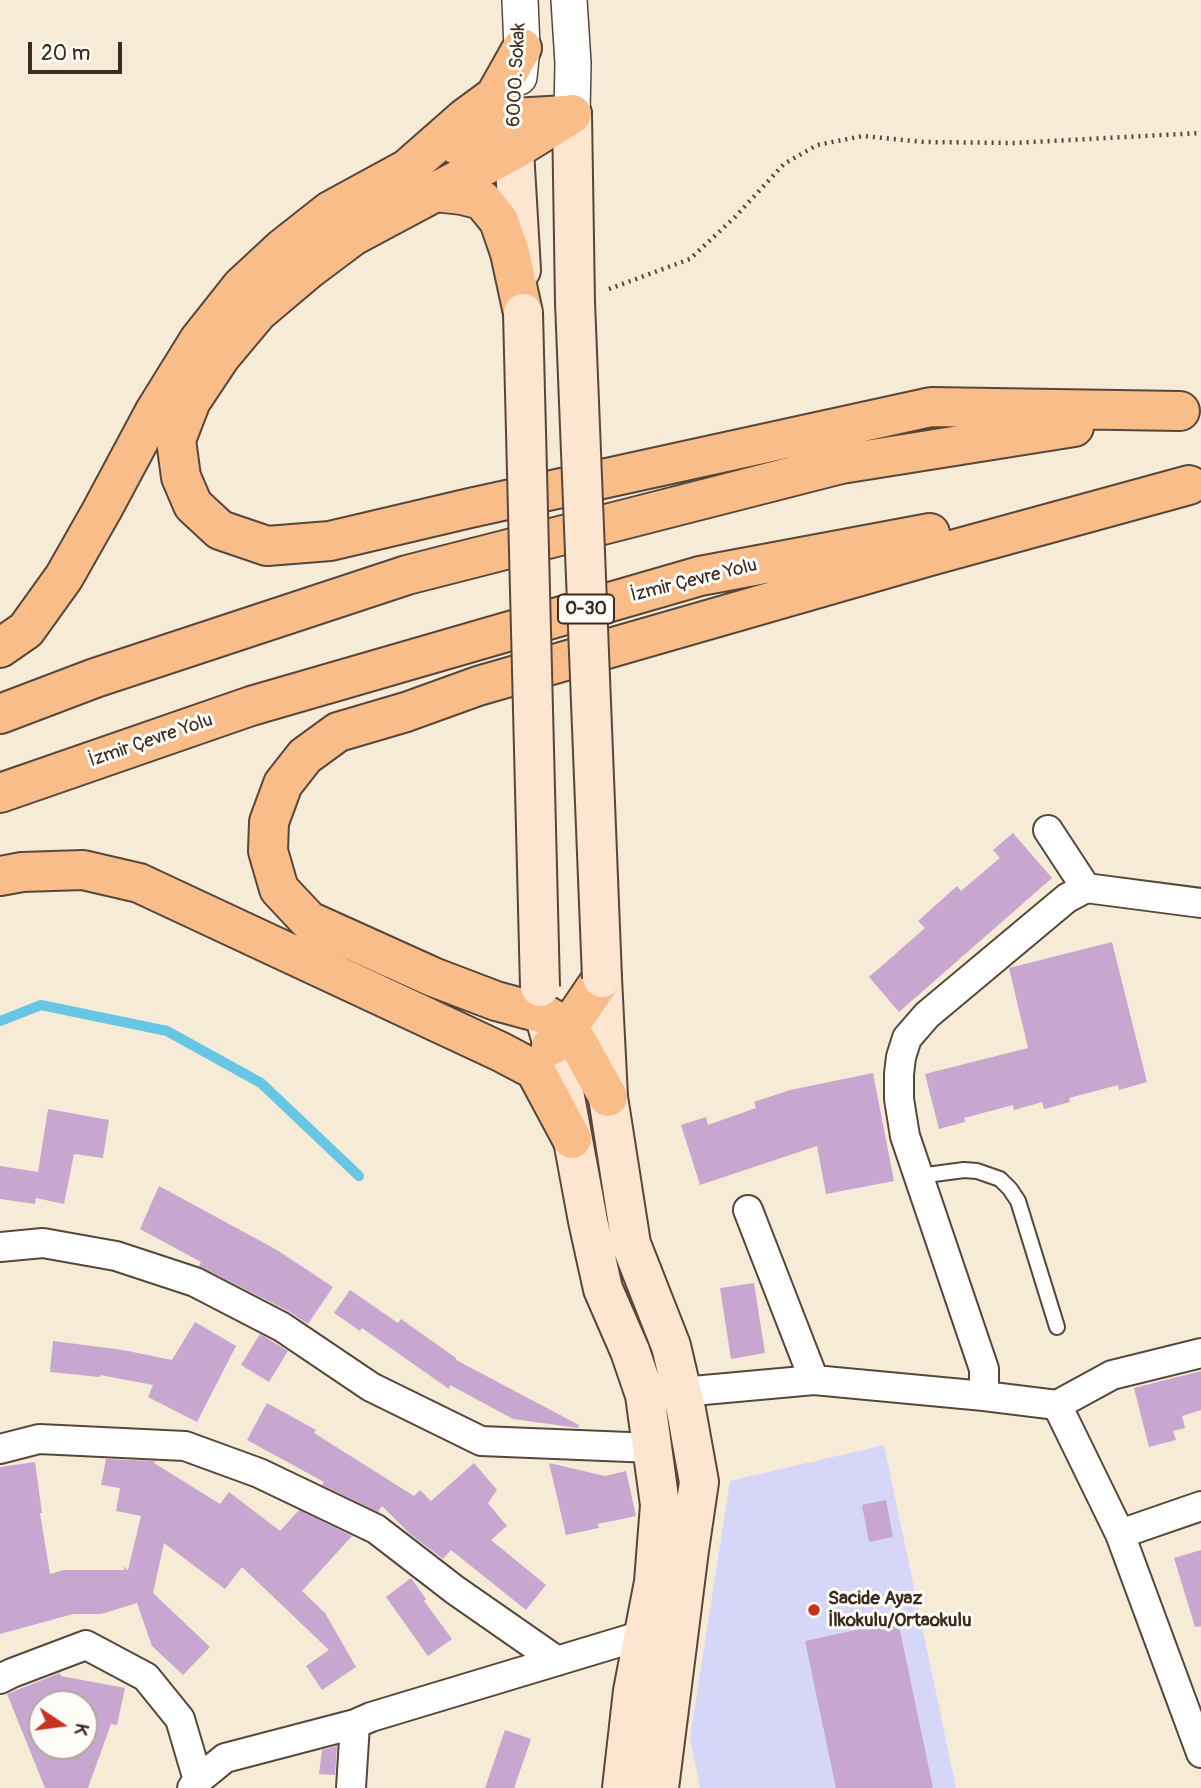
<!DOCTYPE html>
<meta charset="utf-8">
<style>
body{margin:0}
#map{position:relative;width:1201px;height:1788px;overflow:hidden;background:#f6ebd7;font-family:Pangolin,sans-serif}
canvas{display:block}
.north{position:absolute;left:28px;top:1690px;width:70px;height:70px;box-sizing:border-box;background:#fdfcf7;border:2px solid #afa8a0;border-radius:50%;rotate:103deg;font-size:19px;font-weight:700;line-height:28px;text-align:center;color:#3b2a1e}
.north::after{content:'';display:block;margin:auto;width:24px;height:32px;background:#c8321e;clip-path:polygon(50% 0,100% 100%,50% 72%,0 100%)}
.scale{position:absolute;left:28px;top:42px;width:94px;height:32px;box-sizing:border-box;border:4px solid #3b2a1e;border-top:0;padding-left:9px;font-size:21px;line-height:24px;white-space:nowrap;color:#3b2a1e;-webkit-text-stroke:5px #fdfcf7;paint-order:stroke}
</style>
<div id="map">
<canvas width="1201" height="1788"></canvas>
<div class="north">K</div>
<div class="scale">20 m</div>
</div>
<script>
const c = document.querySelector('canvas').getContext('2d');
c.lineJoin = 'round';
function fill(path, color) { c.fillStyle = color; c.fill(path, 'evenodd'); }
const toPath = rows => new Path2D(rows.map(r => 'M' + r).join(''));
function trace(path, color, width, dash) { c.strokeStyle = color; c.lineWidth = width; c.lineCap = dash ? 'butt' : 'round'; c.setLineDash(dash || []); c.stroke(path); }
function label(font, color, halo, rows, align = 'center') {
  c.font = font + ' Pangolin,sans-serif'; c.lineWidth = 6; c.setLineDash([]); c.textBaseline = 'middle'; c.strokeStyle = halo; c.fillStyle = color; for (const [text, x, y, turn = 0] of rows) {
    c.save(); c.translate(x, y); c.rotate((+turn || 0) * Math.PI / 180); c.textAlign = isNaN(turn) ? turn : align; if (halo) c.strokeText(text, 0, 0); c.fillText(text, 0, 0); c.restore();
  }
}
fill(toPath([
 [884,1445,956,1788,700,1788,690,1738,730,1481]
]), '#d6d7f8');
trace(toPath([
 [0,1021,41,1005,167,1031,261,1083,359,1176]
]), '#66c6e4', 10);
fill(toPath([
 [1013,833,1052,878,899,1012,869,977,925,928,918,921,957,886,961,891,1000,858,993,850],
 [1112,942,1147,1082,1119,1090,1118,1085,1069,1098,1070,1102,1044,1109,1042,1102,1014,1110,1013,1105,964,1118,965,1122,939,1129,925,1074,1028,1048,1009,968],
 [873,1073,894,1181,826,1194,817,1146,700,1185,681,1125,706,1117,708,1125,756,1108,754,1102,790,1090],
 [48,1109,109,1120,103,1158,74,1154,64,1204,36,1198,35,1204,0,1199,0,1166,38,1172],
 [159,1186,277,1250,333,1287,308,1324,290,1312,199,1266,201,1262,140,1229],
 [754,1283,765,1353,731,1359,720,1288],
 [350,1290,398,1323,401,1319,456,1358,456,1360,579,1425,578,1428,513,1419,450,1385,449,1389,362,1328,360,1331,334,1313],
 [195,1322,236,1346,197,1422,148,1397,153,1385,100,1375,100,1377,50,1372,53,1341,123,1350,172,1360],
 [260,1334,288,1351,269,1382,241,1365],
 [1201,1371,1201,1410,1182,1416,1185,1428,1173,1431,1176,1440,1149,1447,1134,1388],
 [267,1403,316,1430,314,1433,414,1496,420,1490,431,1501,474,1463,497,1490,488,1503,507,1526,491,1540,546,1585,526,1610,451,1550,443,1559,410,1534,382,1506,378,1512,322,1485,324,1482,247,1440],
 [106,1459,155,1461,154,1463,220,1504,229,1492,280,1531,299,1510,352,1536,302,1591,325,1613,356,1667,322,1690,306,1666,329,1650,242,1567,225,1589,164,1543,153,1593,210,1647,183,1675,152,1646,137,1603,101,1614,73,1614,0,1634,0,1467,35,1462,42,1513,40,1513,50,1574,64,1570,125,1570,123,1566,128,1570,141,1516,116,1511,120,1488,101,1485],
 [549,1463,605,1476,626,1471,636,1516,598,1524,599,1528,566,1535],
 [886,1500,893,1537,869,1542,862,1505],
 [1201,1550,1201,1626,1195,1627,1174,1558],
 [411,1578,426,1599,424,1601,452,1639,428,1656,386,1597],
 [898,1621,933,1788,836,1788,805,1641],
 [60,1673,61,1676,125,1688,117,1725,111,1724,88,1788,45,1788,7,1694],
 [42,1704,84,1704,84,1746,42,1746],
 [505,1730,531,1739,514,1788,485,1788],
 [337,1746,335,1775,319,1774,322,1750]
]), '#c7a6d0');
const service = toPath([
 [919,1176,964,1170,977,1171,1000,1179,1010,1189,1018,1201,1057,1327]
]);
const minor = toPath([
 [1048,830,1086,888],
 [748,1210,814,1380,984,1396,1057,1405,1120,1534,1201,1753],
 [0,1247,43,1243,116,1256,195,1282,282,1327,371,1387,481,1441,653,1448],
 [682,1392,814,1380],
 [984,1396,984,1369,905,1136,899,1099,899,1074,901,1057,907,1038,927,1015,1067,898,1086,888,1201,903],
 [1057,1405,1112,1375,1201,1353],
 [0,1449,39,1439,185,1446,259,1473,376,1529,455,1590,557,1661],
 [1120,1534,1201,1506],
 [0,1679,12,1673,86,1645,146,1677,180,1719,198,1780],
 [192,1788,198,1780,225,1758,355,1724,371,1717,643,1635],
 [351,1788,355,1724]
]);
const tertiary = toPath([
 [569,0,573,63,572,114],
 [519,77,522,48,520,0]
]);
const secondary = toPath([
 [572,114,575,302],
 [514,150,521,270],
 [602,978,608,1097,631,1244,671,1346,686,1410,699,1482,689,1550,659,1788],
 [544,1014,560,1070,588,1221,603,1289,630,1351,645,1395,660,1505,654,1582,633,1691,622,1788]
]);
const motorway = toPath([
 [572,114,514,150,353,236,309,269,258,312,221,356,191,401,176,440,181,477,193,505,220,530,267,546,330,541,470,508,931,407,1180,411],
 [457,145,513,118,566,115],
 [435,192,462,195,482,200,499,221,510,253,523,313],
 [0,648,26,630,64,577,102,510,155,411,199,340,241,287,283,248,330,211,407,169,465,118,495,96,522,48],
 [0,714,95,678,407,575,841,464,1074,427],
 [0,793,251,706,700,576,930,533],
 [0,876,22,872,83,870,139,883,501,1052,535,1070,572,1139],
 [551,1046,568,1028,602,978],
 [608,1097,579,1045,568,1028,544,1014,496,1001,433,977,309,921,279,889,268,851,269,822,283,784,305,756,338,732,406,712,478,686,930,556,1189,485]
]);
trace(service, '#57473a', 18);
trace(minor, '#57473a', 32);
trace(tertiary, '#57473a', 38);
trace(secondary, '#57473a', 42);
trace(motorway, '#57473a', 42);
trace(toPath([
 [609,289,690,259,735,217,784,164,817,145,863,136,924,142,1014,143,1201,133]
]), '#57473a', 4.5, [2, 5]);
trace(service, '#fff', 14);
trace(minor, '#fff', 28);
trace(tertiary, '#fff', 35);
trace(secondary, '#fde5d0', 38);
trace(motorway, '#f9bd89', 38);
const secondaryBridge = toPath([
 [575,302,602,978],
 [523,313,540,987]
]);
trace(secondaryBridge, '#57473a', 42, []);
trace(secondaryBridge, '#fde5d0', 38);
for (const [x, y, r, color] of [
 [814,1610,7,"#c8321e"]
]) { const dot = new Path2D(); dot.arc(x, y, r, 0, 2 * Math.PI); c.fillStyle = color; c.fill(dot); trace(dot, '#fdfcf7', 2.5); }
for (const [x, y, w] of [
 [586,609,56]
]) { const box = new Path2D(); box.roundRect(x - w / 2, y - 14.5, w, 29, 5); c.fillStyle = '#fdfcf7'; c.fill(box); trace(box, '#3b2a1e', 2); }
label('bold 18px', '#3b2a1e', null, [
 ["O-30",586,609]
]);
label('19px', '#3b2a1e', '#fdfcf7', [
 ["6000. Sokak",517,75,-87],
 ["İzmir Çevre Yolu",694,581,-14],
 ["İzmir Çevre Yolu",151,741,-19]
]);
label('bold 19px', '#3b2a1e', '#fdfcf7', [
 ["Sacide Ayaz",828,1599],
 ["İlkokulu/Ortaokulu",828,1621]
], 'left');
</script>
